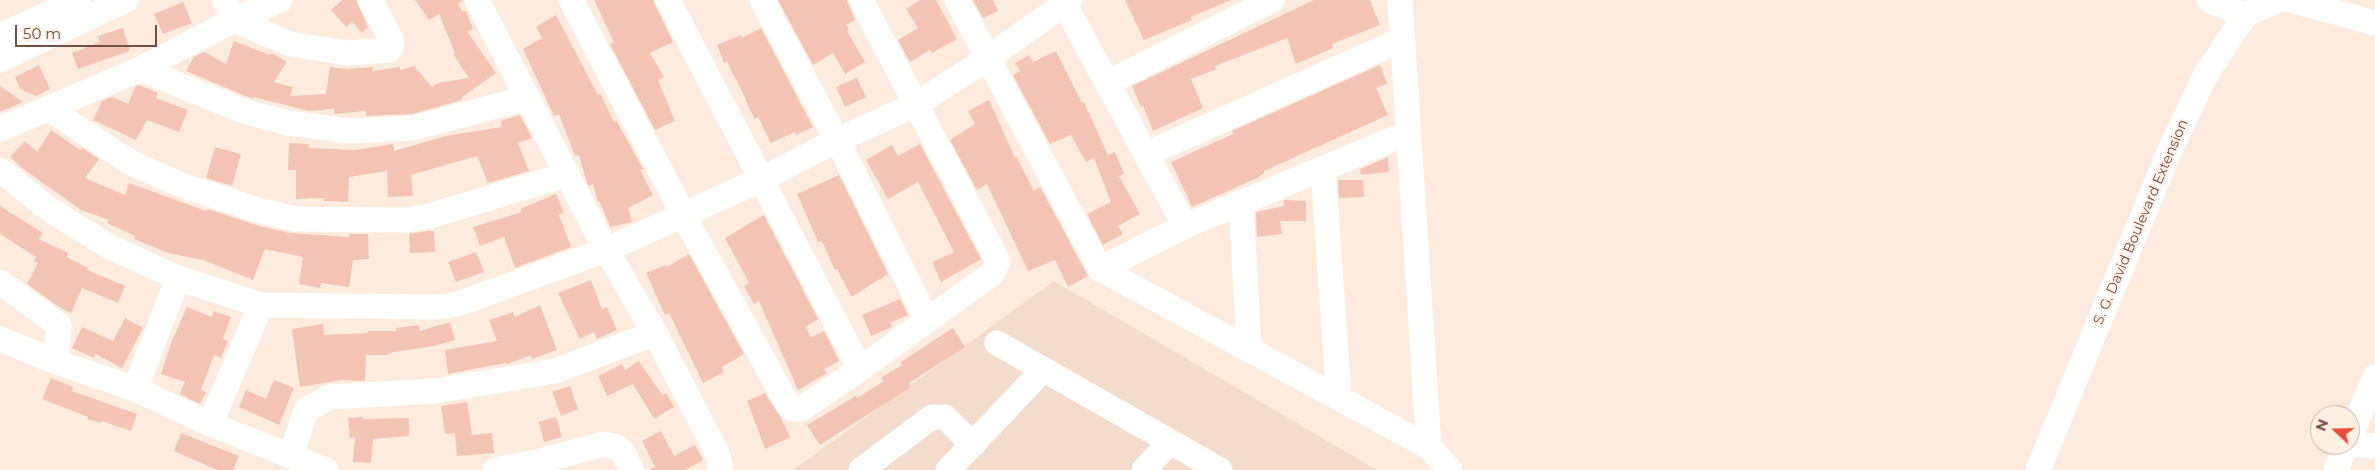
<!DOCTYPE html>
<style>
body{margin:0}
#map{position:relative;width:2375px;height:470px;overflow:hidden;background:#fdecdd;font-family:Montserrat,sans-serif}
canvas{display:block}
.north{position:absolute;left:2310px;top:405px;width:50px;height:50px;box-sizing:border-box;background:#fff0e4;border:1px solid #c7b0a5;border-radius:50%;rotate:291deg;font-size:14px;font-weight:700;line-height:20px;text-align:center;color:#724f46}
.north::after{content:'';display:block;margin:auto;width:18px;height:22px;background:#ec493d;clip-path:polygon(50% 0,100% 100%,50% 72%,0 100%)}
.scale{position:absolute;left:15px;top:25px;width:142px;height:22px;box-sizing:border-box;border:2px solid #724f46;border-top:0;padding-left:6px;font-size:15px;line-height:18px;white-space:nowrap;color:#724f46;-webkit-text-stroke:4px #fff0e4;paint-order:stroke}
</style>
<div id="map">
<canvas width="2375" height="470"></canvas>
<div class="north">N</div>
<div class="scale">50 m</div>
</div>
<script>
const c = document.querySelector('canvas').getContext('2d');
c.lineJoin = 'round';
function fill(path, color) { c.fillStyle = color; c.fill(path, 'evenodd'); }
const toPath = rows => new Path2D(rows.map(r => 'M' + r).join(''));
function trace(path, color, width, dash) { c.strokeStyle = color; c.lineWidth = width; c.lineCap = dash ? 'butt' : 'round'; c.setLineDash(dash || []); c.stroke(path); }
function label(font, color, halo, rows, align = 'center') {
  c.font = font + ' Montserrat,sans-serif'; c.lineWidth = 4.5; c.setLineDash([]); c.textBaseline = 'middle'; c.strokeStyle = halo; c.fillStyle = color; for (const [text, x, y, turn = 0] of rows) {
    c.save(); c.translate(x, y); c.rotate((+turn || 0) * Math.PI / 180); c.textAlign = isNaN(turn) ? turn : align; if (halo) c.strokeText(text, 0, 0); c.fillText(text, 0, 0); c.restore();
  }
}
fill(toPath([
 [1054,281,1377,470,793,470]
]), '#f4dccc');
fill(toPath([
 [342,0,356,0,368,27,362,33,352,22,346,27,331,10],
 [415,0,463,0,458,4,463,12,466,11,473,29,467,31,496,73,462,97,462,100,412,114,366,116,366,111,334,114,334,109,309,111,254,97,254,99,248,97,186,71,194,57,204,52,226,64,234,41,270,55,272,53,287,62,274,82,293,87,290,96,326,94,330,67,346,69,373,67,373,71,400,67,400,70,414,66,432,87,438,83,469,78,453,54,455,53,439,14,429,20],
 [594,0,653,0,673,42,650,53,664,77,658,80,675,121,655,130,610,44,614,42],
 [778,0,847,0,855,20,846,25,849,29,847,31,865,62,845,74,833,53,813,65],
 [920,0,936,0,957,39,932,53,930,50,910,62,898,40,918,28,906,9],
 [973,0,993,0,998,11,983,18],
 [1125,0,1231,0,1191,17,1192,20,1144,40],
 [1314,0,1370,0,1380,25,1332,44,1333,48,1296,64,1287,38,1215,66,1216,69,1191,79,1203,108,1153,131,1143,106,1141,107,1132,86],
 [183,2,192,23,163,34,154,14],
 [556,15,598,95,600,93,614,122,616,120,643,169,640,170,653,195,628,208,632,222,610,227,600,202,598,202,593,184,589,186,586,180,579,155,575,156,559,114,554,116,523,49,542,38,536,27],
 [123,28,130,51,78,69,72,53,100,42,98,36],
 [761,28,813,127,796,135,795,132,771,143,758,117,755,119,745,100,746,99,727,62,724,63,717,45,741,35,742,38],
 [1056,51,1082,103,1084,102,1108,155,1115,152,1124,174,1119,176,1140,214,1118,226,1123,234,1103,245,1087,214,1111,202,1094,158,1086,162,1071,135,1050,144,1013,75,1020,71,1015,63,1029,55,1033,62],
 [39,65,50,89,36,96,20,89,15,77],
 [1380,65,1387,84,1376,88,1388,115,1264,171,1264,173,1257,178,1192,207,1171,162,1233,134,1232,131],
 [857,78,866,97,845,107,836,87],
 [139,85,158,93,156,98,188,110,179,132,147,120,136,140,93,120,102,101,112,97,128,104,135,87],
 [0,86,23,102,0,112],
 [989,100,1015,158,1016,156,1034,191,1040,187,1088,276,1068,287,1055,260,1028,271,987,184,977,190,950,140,975,124,968,111],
 [520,115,532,138,518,143,529,171,488,183,477,156,411,175,413,196,388,197,387,171,349,177,348,202,324,201,324,198,296,199,296,170,288,170,289,143,309,144,309,148,356,150,393,144,394,151,446,136,502,127,501,121],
 [51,130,80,150,82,148,99,159,85,178,125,195,129,183,206,211,208,209,259,226,290,233,349,237,349,234,368,234,369,259,353,260,349,287,321,283,320,288,299,284,303,257,265,249,253,280,203,260,168,253,134,239,135,236,107,223,109,220,81,210,22,168,10,157,25,141,37,152],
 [920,144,981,259,941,282,932,262,954,252,918,182,888,199,866,160,892,145,898,156],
 [215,147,241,154,232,186,206,178],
 [1388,157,1389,172,1361,175,1360,169],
 [839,175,888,274,853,296,851,296,837,269,835,270,822,241,818,242,797,194],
 [1338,180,1363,180,1364,197,1339,198],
 [556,194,564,212,559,215,571,247,515,268,504,237,480,246,473,227,522,212,520,209],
 [1284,200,1306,201,1306,221,1280,221,1282,234,1257,237,1256,212,1284,206],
 [0,206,43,233,39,239,68,253,67,257,88,268,87,270,125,286,118,303,82,288,71,313,59,307,27,284,38,263,34,261,36,257,0,234],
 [764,215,818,319,806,327,811,337,824,331,839,361,824,369,827,373,798,390,759,301,754,304,744,286,749,283,725,238],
 [428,231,434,231,435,252,410,253,409,234],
 [476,252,484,272,456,282,448,262],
 [689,254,744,354,722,367,724,372,703,383,669,313,665,315,646,273,666,265,667,267],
 [591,280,602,309,607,307,617,330,597,339,594,332,580,339,558,293],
 [900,299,908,315,890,323,892,327,871,336,862,315],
 [540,305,557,350,532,359,531,355,508,364,505,363,448,374,445,350,497,341,489,320,513,312,515,317],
 [187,307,212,317,214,311,231,317,223,339,228,341,221,358,214,355,201,390,206,392,200,404,180,394,185,382,161,374,171,343],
 [125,318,143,328,122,368,96,354,94,358,72,348,82,327,113,341],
 [450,322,455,340,434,346,388,353,388,355,366,355,365,381,342,380,300,387,292,329,323,324,324,335,368,333,368,331,396,331,396,328,419,325,420,331],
 [953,328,965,347,909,383,911,387,820,445,807,425,856,396,857,398,884,381,881,378,902,365,901,362],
 [639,361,662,395,666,393,674,407,654,419,633,384,607,396,598,376,622,364,625,370],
 [51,378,73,387,72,391,137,414,131,431,102,421,101,423,87,419,88,417,42,399],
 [274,380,294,388,279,425,239,407,246,390,266,399],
 [570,386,578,409,561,416,552,392],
 [765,393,781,418,790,437,765,449,747,401],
 [467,402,472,435,492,433,494,453,457,456,455,433,445,434,441,406],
 [363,417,363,419,409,418,409,436,373,439,371,463,353,462,355,437,350,438,348,418],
 [556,417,562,437,544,442,539,422],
 [661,431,674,456,695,445,703,460,685,470,649,470,655,467,642,441],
 [181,433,239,456,233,470,217,470,174,451]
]), '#f3c3b4');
trace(toPath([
 [225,0,234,20,290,44,347,53,389,50,392,45,391,39,370,0],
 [477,0,606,250,655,333,717,453,721,468,719,470],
 [571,0,683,214,788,405,793,409,801,409,860,369,993,273,998,261,861,0],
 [668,0,860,369],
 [762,0,837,140,927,320],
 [957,0,1100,269,1429,447,1450,470],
 [1062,0,1185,226],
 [1400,0,1429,447],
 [2209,0,2245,15],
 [2290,0,2375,23],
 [0,36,78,0],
 [0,60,126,0],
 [140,69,243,111,288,123,350,131,413,128,527,98],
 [1107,83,1272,0],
 [49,109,133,164,184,186,261,211,296,219,407,220,430,216,568,174],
 [0,129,140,69,234,20,280,0],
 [1146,154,1401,40],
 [1323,168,1339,398],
 [0,170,50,210,110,247,178,278,261,305,438,307,458,304,606,250,762,179,837,140,915,105,988,58,1070,0],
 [1241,203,1249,348],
 [1100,269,1185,226,1408,133],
 [0,282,59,325,56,362],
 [261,305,210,424,326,470],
 [0,339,56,362,135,389,178,278],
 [997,343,1220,470],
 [135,389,210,424],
 [2350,437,2375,377],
 [2350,444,2375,446],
 [291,456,306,410,329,397,435,391,555,371,655,333],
 [495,470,536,462,604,444,615,446,623,453,632,470],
 [861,470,932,417,945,417,973,445],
 [948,470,1043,370],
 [1144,470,1170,442],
 [2038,470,2167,157,2205,76,2245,15,2278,0],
 [2336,470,2346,445]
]), '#fff', 25);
label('14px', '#724f46', '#fff0e4', [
 ["S. G. David Boulevard Extension",2141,222,-67]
]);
</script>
